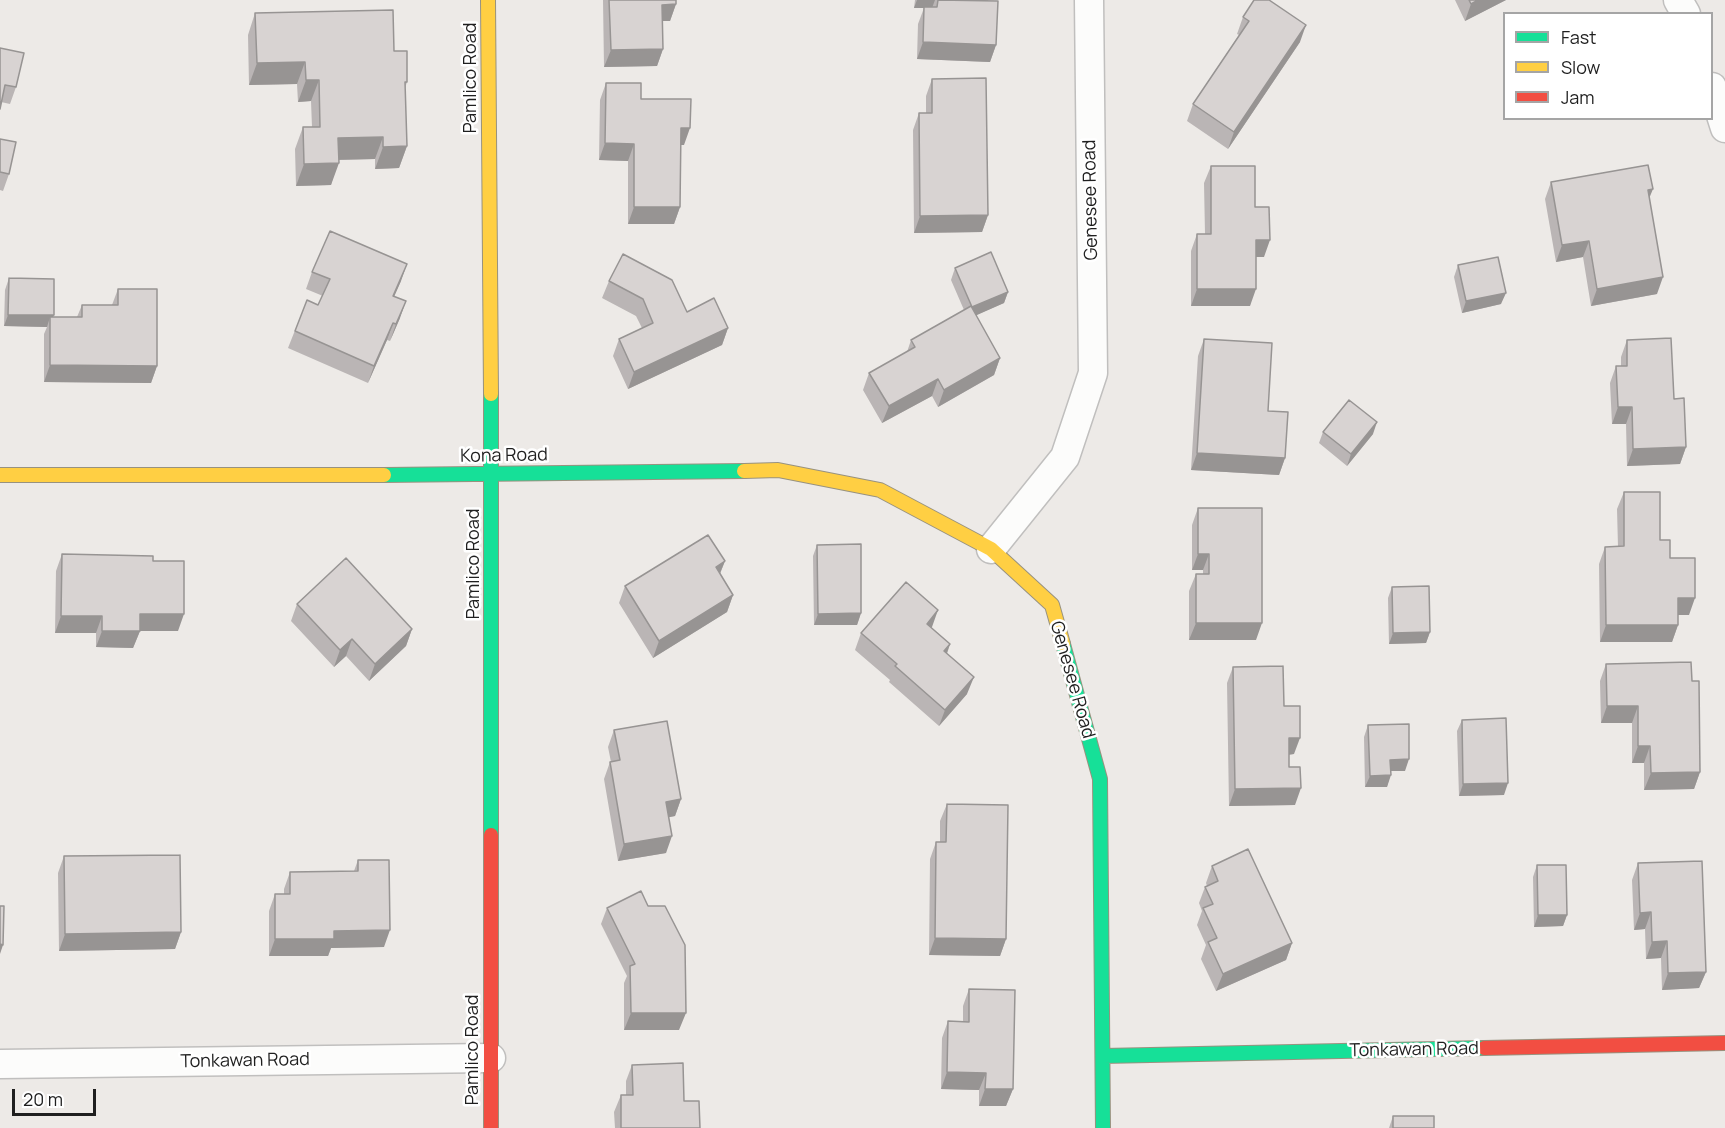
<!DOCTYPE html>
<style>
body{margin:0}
#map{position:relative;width:1725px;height:1128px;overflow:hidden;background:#edeae7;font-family:Manrope,sans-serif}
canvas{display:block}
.legend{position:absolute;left:1503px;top:12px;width:210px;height:108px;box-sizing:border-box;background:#fff;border:2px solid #a5a5a5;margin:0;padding:8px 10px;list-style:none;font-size:18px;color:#1f1f1f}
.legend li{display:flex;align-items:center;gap:12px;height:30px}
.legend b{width:30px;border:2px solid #a5a5a5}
.scale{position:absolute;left:12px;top:1089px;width:84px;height:27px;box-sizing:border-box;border:3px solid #1f1f1f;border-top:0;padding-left:8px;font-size:18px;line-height:21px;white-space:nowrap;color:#1f1f1f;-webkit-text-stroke:4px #fff;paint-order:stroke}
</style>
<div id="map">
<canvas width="1725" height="1128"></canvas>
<ul class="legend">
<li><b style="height:8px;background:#16e098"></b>Fast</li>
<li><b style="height:8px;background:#ffcf43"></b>Slow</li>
<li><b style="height:8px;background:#f24e42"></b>Jam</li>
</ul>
<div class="scale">20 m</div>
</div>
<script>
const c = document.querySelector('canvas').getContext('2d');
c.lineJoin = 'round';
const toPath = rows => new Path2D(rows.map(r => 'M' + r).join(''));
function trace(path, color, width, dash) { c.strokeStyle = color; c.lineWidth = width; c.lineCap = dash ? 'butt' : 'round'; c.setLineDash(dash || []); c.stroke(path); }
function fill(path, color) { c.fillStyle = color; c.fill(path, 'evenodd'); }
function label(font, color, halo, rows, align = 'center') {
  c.font = font + ' Manrope,sans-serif'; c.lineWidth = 5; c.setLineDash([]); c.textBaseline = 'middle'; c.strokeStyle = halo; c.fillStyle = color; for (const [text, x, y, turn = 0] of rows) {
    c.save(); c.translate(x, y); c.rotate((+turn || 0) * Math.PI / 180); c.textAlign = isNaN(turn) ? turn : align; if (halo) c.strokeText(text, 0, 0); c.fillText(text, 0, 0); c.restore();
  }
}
const street = toPath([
 [1678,0,1686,14],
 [1712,87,1725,128],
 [991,549,1065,457,1093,373,1089,0],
 [0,1064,491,1058]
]);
const fast = toPath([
 [491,394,491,835],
 [384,475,744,471],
 [1063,644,1100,779,1103,1128],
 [1103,1056,1484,1048]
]);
const slow = toPath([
 [488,0,491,394],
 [744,471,778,470,880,490,991,549,1052,605,1063,644],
 [0,475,384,475]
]);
const jam = toPath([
 [1484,1048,1725,1043],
 [491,1128,491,835]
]);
trace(street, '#c0bfbe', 31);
trace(fast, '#98927f', 16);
trace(slow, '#98927f', 16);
trace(jam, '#98927f', 16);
trace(street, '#fcfcfb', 28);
trace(fast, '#16e098', 14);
trace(slow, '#ffcf43', 14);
trace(jam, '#f24e42', 14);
fill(toPath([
 [603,0,676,0,676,4,670,21,663,21,663,49,657,66,604,67],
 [915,0,988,0,996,45,990,62,917,59,918,24,924,8,914,8],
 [1455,0,1506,0,1465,21],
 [255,13,394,51,407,82,405,88,407,146,399,168,375,169,375,159,338,160,331,185,296,186,295,149,303,127,312,127,311,101,298,102,297,84,249,85,248,35],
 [1243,17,1300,42,1228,149,1187,121,1193,104,1239,35,1237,34],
 [0,48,16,87,10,104,1,102],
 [932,79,988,215,982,232,914,233,913,130,919,113,926,113,926,96],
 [606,83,641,99,684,145,681,145,680,207,674,224,628,224,628,161,599,160,600,100],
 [0,139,9,174,3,191,0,190],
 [1211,166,1255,207,1264,257,1256,257,1250,306,1191,306,1191,251,1197,234,1205,234,1204,183],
 [1551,182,1649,198,1657,294,1591,306,1583,257,1556,262,1545,199],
 [1458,265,1501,304,1462,313,1454,277],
 [955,268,1008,292,1004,303,976,315,1000,358,994,375,938,407,932,396,882,423,863,390,869,373,907,352,911,340,964,310,951,280],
 [312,272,401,281,394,296,400,318,390,341,387,340,368,383,288,348,307,300,318,305,323,296,306,289],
 [9,278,53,317,77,317,82,305,112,305,118,289,157,366,151,383,44,382,44,334,47,327,4,326,5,290],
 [609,281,728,328,722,345,628,389,613,356,619,339,642,328,636,316,602,298],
 [1204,339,1268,411,1285,458,1279,475,1191,470,1198,356],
 [1627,340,1674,399,1686,447,1680,464,1627,466,1626,424,1612,424,1610,383,1616,366,1621,366,1621,357],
 [1323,432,1373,434,1347,466,1319,443],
 [1624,492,1660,540,1670,558,1689,615,1678,615,1678,625,1672,642,1600,642,1599,564,1605,547,1618,547,1617,509],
 [1198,508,1256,640,1189,640,1189,591,1196,574,1203,574,1203,570,1192,570,1192,525],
 [817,545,861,613,857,625,814,625,813,556],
 [62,554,153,561,178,631,140,631,133,648,96,647,96,633,55,633,56,571],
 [725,561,720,574,733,595,727,612,653,658,619,603,625,586],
 [1392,587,1430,632,1426,643,1389,644,1388,598],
 [297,604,412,629,406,646,369,681,346,656,334,667,291,621],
 [932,628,950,644,947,654,967,694,939,726,889,682,890,680,855,650,861,633],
 [1606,664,1692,681,1700,772,1694,789,1644,790,1644,763,1632,763,1632,723,1601,723,1600,681],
 [1233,667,1284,706,1294,754,1289,755,1289,767,1295,805,1229,806,1227,683],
 [1462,720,1504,795,1459,796,1457,731],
 [1368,725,1405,771,1391,771,1387,787,1365,787,1364,737],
 [614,730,681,799,675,816,669,817,666,853,618,861,604,779,610,762,611,762,608,747],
 [947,804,1006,939,1000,956,929,955,930,859,936,842,940,842,940,821],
 [64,856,181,932,175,949,59,951,58,873],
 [358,860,384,947,331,948,328,956,269,956,269,911,275,894,284,894,284,889,290,872,354,871],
 [1638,863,1706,972,1699,988,1662,990,1661,958,1646,959,1645,929,1634,930,1632,880],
 [1537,865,1567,915,1563,926,1534,927,1533,877],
 [1212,866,1292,943,1286,960,1216,991,1201,959,1206,945,1197,925,1202,911,1199,903,1205,887,1207,886,1206,883],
 [607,908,679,1030,624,1030,624,983,627,976,601,924],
 [969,989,1013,1089,1006,1106,979,1106,979,1090,941,1089,942,1038,948,1021,963,1021,963,1006],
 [632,1065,684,1101,700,1128,615,1128,614,1112,621,1095,626,1095,626,1081],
 [1393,1116,1434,1128,1389,1128]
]), '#bab5b5');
fill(toPath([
 [917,0,935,0,932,8,914,8],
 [1478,0,1506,0,1465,21,1471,4],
 [676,4,670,21,656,21,662,5],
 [1306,25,1300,42,1228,149,1234,132],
 [923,42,996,45,990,62,917,59],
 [663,49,657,66,604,67,611,50],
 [305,62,297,84,249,85,257,63],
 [306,80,319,80,311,101,298,102],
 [681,128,690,128,684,145,675,145],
 [383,137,375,159,330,160,338,138],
 [605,143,634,144,628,161,599,160],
 [407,146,399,168,375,169,383,147],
 [339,163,331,185,296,186,304,164],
 [1653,189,1646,206,1648,190],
 [634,207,680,207,674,224,628,224],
 [988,215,982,232,914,233,920,216],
 [1256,240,1270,240,1264,257,1250,257],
 [1589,241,1583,257,1556,262,1562,245],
 [407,264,401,281,387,313,393,296],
 [1663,277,1657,294,1591,306,1597,289],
 [1197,289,1256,289,1250,306,1191,306],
 [1008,292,1004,303,968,319,972,307],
 [1506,293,1501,304,1462,313,1466,301],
 [406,301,400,318,390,341,396,324],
 [8,315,54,315,50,325,50,317,47,327,4,326],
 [393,323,387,340,368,383,374,366],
 [728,328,722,345,628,389,634,372],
 [1000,358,994,375,938,407,944,390],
 [50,365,157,366,151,383,44,382],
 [938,379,932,396,882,423,889,406],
 [1618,407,1632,407,1626,424,1612,424],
 [1377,422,1373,434,1347,466,1351,454],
 [1686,447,1680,464,1627,466,1633,449],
 [1197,453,1285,458,1279,475,1191,470],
 [1198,554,1209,554,1203,570,1192,570],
 [725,561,718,578,716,567],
 [733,595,727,612,653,658,659,641],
 [1678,598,1695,598,1689,615,1672,615],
 [938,610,932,627,921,640,927,624],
 [861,613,857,625,814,625,818,614],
 [140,614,184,614,178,631,134,631],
 [61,616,102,616,96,633,55,633],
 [1196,623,1262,623,1256,640,1189,640],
 [1606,625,1678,625,1672,642,1600,642],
 [412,629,406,646,369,681,375,664],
 [102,631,140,631,133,648,96,647],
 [1430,632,1426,643,1389,644,1393,633],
 [352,639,346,656,334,667,340,650],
 [950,644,944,661,944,651],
 [974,677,967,694,939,726,945,710],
 [1607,706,1638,706,1632,723,1601,723],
 [1289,738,1300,738,1294,754,1283,755],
 [1638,746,1650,746,1644,763,1632,763],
 [1409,759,1405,771,1386,771,1390,760],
 [1700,772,1694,789,1644,790,1651,773],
 [1391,775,1387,787,1365,787,1370,776],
 [1508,783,1504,795,1459,796,1463,784],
 [1301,788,1295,805,1229,806,1235,789],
 [681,799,675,816,660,819,666,802],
 [672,836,666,853,618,861,624,844],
 [1651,912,1645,929,1634,930,1640,913],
 [1538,915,1567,915,1563,926,1534,927],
 [390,930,384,947,331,948,328,956,269,956,275,939,334,931],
 [181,932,175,949,59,951,65,934],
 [935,938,1006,939,1000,956,929,955],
 [1667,941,1661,958,1646,959,1652,942],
 [1292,943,1286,960,1216,991,1223,974],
 [0,944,3,945,0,954],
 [1706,972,1699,988,1662,990,1668,973],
 [631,1013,686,1013,679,1030,624,1030],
 [947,1072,986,1073,979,1090,941,1089],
 [985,1089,1013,1089,1006,1106,979,1106]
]), '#979493');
const building = toPath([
 [609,0,676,0,676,4,662,5,663,49,611,50,609,0],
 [938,0,998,1,996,45,923,42,924,7,937,7,938,0],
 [1254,0,1269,0,1306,25,1234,132,1193,104,1249,21,1243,17,1254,0],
 [1469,0,1478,0,1471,4,1469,0],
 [393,10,394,51,407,51,407,82,405,82,407,146,383,147,383,137,338,138,339,163,304,164,303,127,320,127,319,80,306,80,305,62,257,63,255,13,393,10],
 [0,48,24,53,16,87,5,85,0,109,0,48],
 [986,78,988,215,920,216,919,113,932,113,932,79,986,78],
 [606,83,641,83,641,99,691,99,690,128,681,128,680,207,634,207,634,144,605,143,606,83],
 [0,139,16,142,9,174,0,172,0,139],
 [1648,165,1653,189,1648,190,1663,277,1597,289,1589,241,1562,245,1551,182,1648,165],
 [1211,166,1255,166,1255,207,1269,207,1270,240,1256,240,1256,289,1197,289,1197,234,1211,234,1211,166],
 [330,231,407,264,393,296,406,301,396,324,393,323,374,366,295,331,307,300,318,305,330,279,312,272,330,231],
 [991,252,1008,292,972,307,955,268,991,252],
 [623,254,672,280,687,312,714,298,728,328,634,372,619,339,653,323,643,299,609,281,623,254],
 [1498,257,1506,293,1466,301,1458,265,1498,257],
 [9,278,54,279,54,315,8,315,9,278],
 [118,289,157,289,157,366,50,365,50,317,82,317,82,305,118,305,118,289],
 [971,306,1000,358,944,390,938,379,889,406,869,373,915,347,911,340,971,306],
 [1671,338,1674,399,1684,398,1686,447,1633,449,1632,407,1618,407,1616,366,1627,366,1627,340,1671,338],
 [1204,339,1272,343,1268,411,1288,412,1285,458,1197,453,1204,339],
 [1349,400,1377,422,1351,454,1323,432,1349,400],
 [1624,492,1660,492,1660,540,1670,540,1670,558,1695,558,1695,598,1678,598,1678,625,1606,625,1605,547,1624,546,1624,492],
 [1198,508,1262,508,1262,623,1196,623,1196,574,1209,574,1209,554,1198,554,1198,508],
 [708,535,725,561,716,567,733,595,659,641,625,586,708,535],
 [861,544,861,613,818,614,817,545,861,544],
 [62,554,153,556,153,561,184,561,184,614,140,614,140,631,102,631,102,616,61,616,62,554],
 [346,558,412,629,375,664,352,639,340,650,297,604,346,558],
 [906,582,938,610,927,624,950,644,944,651,974,677,945,710,895,666,897,664,861,633,906,582],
 [1429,586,1430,632,1393,633,1392,587,1429,586],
 [1691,662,1692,681,1699,681,1700,772,1651,773,1650,746,1638,746,1638,706,1607,706,1606,664,1691,662],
 [1283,666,1284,706,1300,706,1300,738,1289,738,1289,767,1300,767,1301,788,1235,789,1233,667,1283,666],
 [1506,718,1508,783,1463,784,1462,720,1506,718],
 [667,721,681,799,666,802,672,836,624,844,610,762,620,760,614,730,667,721],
 [1409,724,1409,759,1390,760,1391,775,1370,776,1368,725,1409,724],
 [947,804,1008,805,1006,939,935,938,936,842,946,842,947,804],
 [1248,849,1292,943,1223,974,1208,942,1217,938,1203,908,1213,904,1205,887,1218,881,1212,866,1248,849],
 [180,855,181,932,65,934,64,856,180,855],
 [358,860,389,860,390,930,334,931,334,939,275,939,275,894,290,894,290,872,358,871,358,860],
 [1702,861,1706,972,1668,973,1667,941,1652,942,1651,912,1640,913,1638,863,1702,861],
 [1537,865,1566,865,1567,915,1538,915,1537,865],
 [641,891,648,906,665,906,685,945,686,1013,631,1013,630,966,635,964,607,908,641,891],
 [0,906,4,906,3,945,0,944,0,906],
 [969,989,1015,990,1013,1089,985,1089,986,1073,947,1072,948,1021,969,1022,969,989],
 [683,1063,684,1101,699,1101,700,1128,621,1128,621,1095,633,1095,632,1065,683,1063],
 [1393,1116,1434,1116,1434,1128,1393,1128,1393,1116]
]);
fill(building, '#d8d3d2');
trace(building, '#979493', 1.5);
label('18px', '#1f1f1f', '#fff', [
 ["Pamlico Road",471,78,-90],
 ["Genesee Road",1091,200,-91],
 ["Kona Road",504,456,-1],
 ["Pamlico Road",474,564,-90],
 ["Genesee Road",1072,680,74],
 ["Pamlico Road",473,1050,-90],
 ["Tonkawan Road",1414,1050,-1],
 ["Tonkawan Road",245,1061,-1]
]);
</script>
